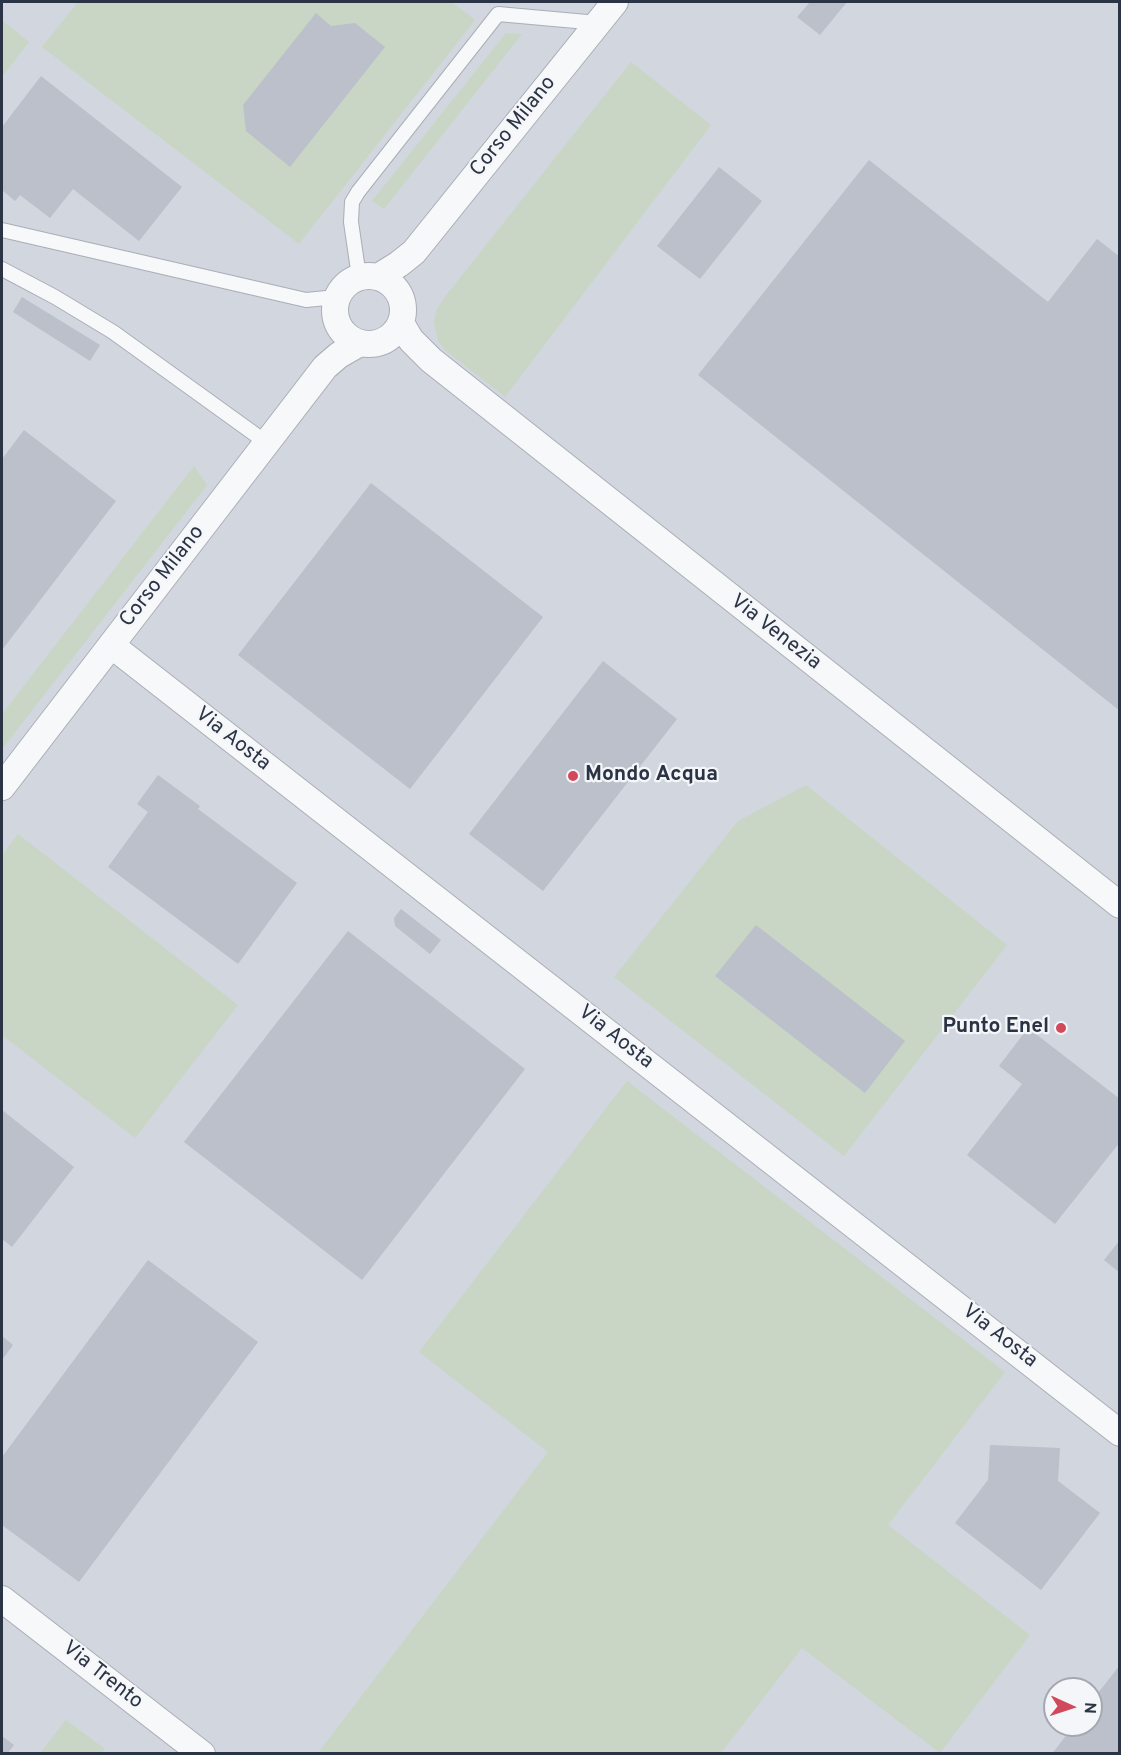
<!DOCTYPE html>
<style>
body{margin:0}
#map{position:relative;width:1121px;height:1755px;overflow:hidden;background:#e4e7ec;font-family:Overpass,sans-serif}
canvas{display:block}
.frame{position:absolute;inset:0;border:3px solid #2b3445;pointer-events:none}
.north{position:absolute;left:1043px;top:1677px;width:60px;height:60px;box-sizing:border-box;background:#f4f6f9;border:2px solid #a4a8b1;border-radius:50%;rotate:93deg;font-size:16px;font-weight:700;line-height:24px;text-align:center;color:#2b3445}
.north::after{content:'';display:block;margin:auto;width:21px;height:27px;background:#d1495b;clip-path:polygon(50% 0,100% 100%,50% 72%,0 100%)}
</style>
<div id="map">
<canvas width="1121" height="1755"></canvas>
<div class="frame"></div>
<div class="north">N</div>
</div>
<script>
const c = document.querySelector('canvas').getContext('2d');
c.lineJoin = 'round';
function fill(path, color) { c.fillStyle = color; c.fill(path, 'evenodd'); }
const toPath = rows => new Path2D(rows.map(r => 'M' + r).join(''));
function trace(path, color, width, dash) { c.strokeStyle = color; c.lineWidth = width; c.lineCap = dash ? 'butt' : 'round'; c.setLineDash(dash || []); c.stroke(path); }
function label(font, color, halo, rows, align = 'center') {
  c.font = font + ' Overpass,sans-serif'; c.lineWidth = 4.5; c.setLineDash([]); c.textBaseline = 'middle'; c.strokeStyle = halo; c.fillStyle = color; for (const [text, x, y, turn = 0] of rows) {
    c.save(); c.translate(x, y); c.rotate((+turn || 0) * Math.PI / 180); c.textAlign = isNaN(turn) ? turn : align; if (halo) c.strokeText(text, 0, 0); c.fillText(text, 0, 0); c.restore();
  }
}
fill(toPath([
 [2,2,1119,2,1119,1753,2,1754],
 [1055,1689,1091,1689,1091,1725,1055,1725]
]), '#d2d6de');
fill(toPath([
 [78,2,452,2,475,20,299,244,42,47],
 [2,20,29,42,2,77],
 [506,33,522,34,384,209,372,201],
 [631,62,711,125,505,397,445,350,438,341,434,322,436,311,444,298],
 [194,466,207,485,2,749,2,714],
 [806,785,1007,945,844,1156,614,977,738,821],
 [18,834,238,1005,135,1138,2,1035,2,855],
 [627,1081,1005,1372,888,1525,1030,1635,940,1753,802,1648,721,1753,318,1753,548,1452,419,1352],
 [66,1720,105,1749,102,1753,40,1753]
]), '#c9d6c5');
fill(toPath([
 [810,2,847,2,820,35,797,17],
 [316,13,331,26,355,23,385,47,290,167,246,131,243,105],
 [41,76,182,187,139,241,73,189,50,218,20,195,15,201,2,190,2,127],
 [869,160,1048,302,1097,239,1120,257,1120,711,698,375],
 [719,167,762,201,700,279,657,246],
 [22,297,100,345,90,361,13,312],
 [24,430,116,501,2,650,2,459],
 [371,483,543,617,410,789,238,655],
 [603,661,677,719,543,891,469,834],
 [158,775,200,806,198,809,297,883,238,964,108,867,148,812,137,804],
 [401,909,441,940,430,954,395,926,394,918],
 [756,925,905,1041,865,1093,715,976],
 [348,931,525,1069,362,1280,184,1142],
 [1028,1028,1120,1099,1120,1142,1055,1224,967,1155,1022,1084,999,1066],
 [2,1110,74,1167,12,1247,2,1239],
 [1120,1240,1120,1273,1104,1260],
 [148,1260,258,1342,79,1582,2,1525,2,1457],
 [2,1336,13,1345,2,1360],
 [990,1445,1060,1448,1058,1481,1100,1513,1041,1590,955,1523,988,1480],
 [1120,1665,1120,1754,1052,1754,1074,1725,1091,1725,1091,1702],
 [2,1736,14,1745,7,1754,2,1754]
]), '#bbc0ca');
const lane = toPath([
 [2,230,306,300,337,297],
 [2,269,55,297,113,332,267,443],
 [359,277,351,222,352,202,358,192,498,14,598,23]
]);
const street = toPath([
 '335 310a34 34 0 1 1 68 0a34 34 0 1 1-68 0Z',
 [378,277,399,264,414,252,615,2],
 [401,323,411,340,431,360,1120,905],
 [111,645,1120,1433],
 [2,787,325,367,339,355,360,343],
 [2,1599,202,1754]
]);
trace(lane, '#a9aeb7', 16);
trace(street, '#a9aeb7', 28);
trace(lane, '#f7f8fa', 14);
trace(street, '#f7f8fa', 26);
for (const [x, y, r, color] of [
 [573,776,6,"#d1495b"],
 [1061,1028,6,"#d1495b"]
]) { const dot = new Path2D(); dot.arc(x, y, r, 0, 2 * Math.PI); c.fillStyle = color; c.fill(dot); trace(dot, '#f4f6f9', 2); }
label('21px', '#2b3445', '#f4f6f9', [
 ["Corso Milano",514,127,-51],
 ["Corso Milano",163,577,-52],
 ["Via Venezia",775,633,38],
 ["Via Aosta",232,740,38],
 ["Via Aosta",615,1038,38],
 ["Via Aosta",999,1337,38],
 ["Via Trento",102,1676,38]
]);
label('bold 21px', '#2b3445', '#f4f6f9', [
 ["Mondo Acqua",585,776],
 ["Punto Enel",1049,1028,"right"]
], 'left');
</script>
